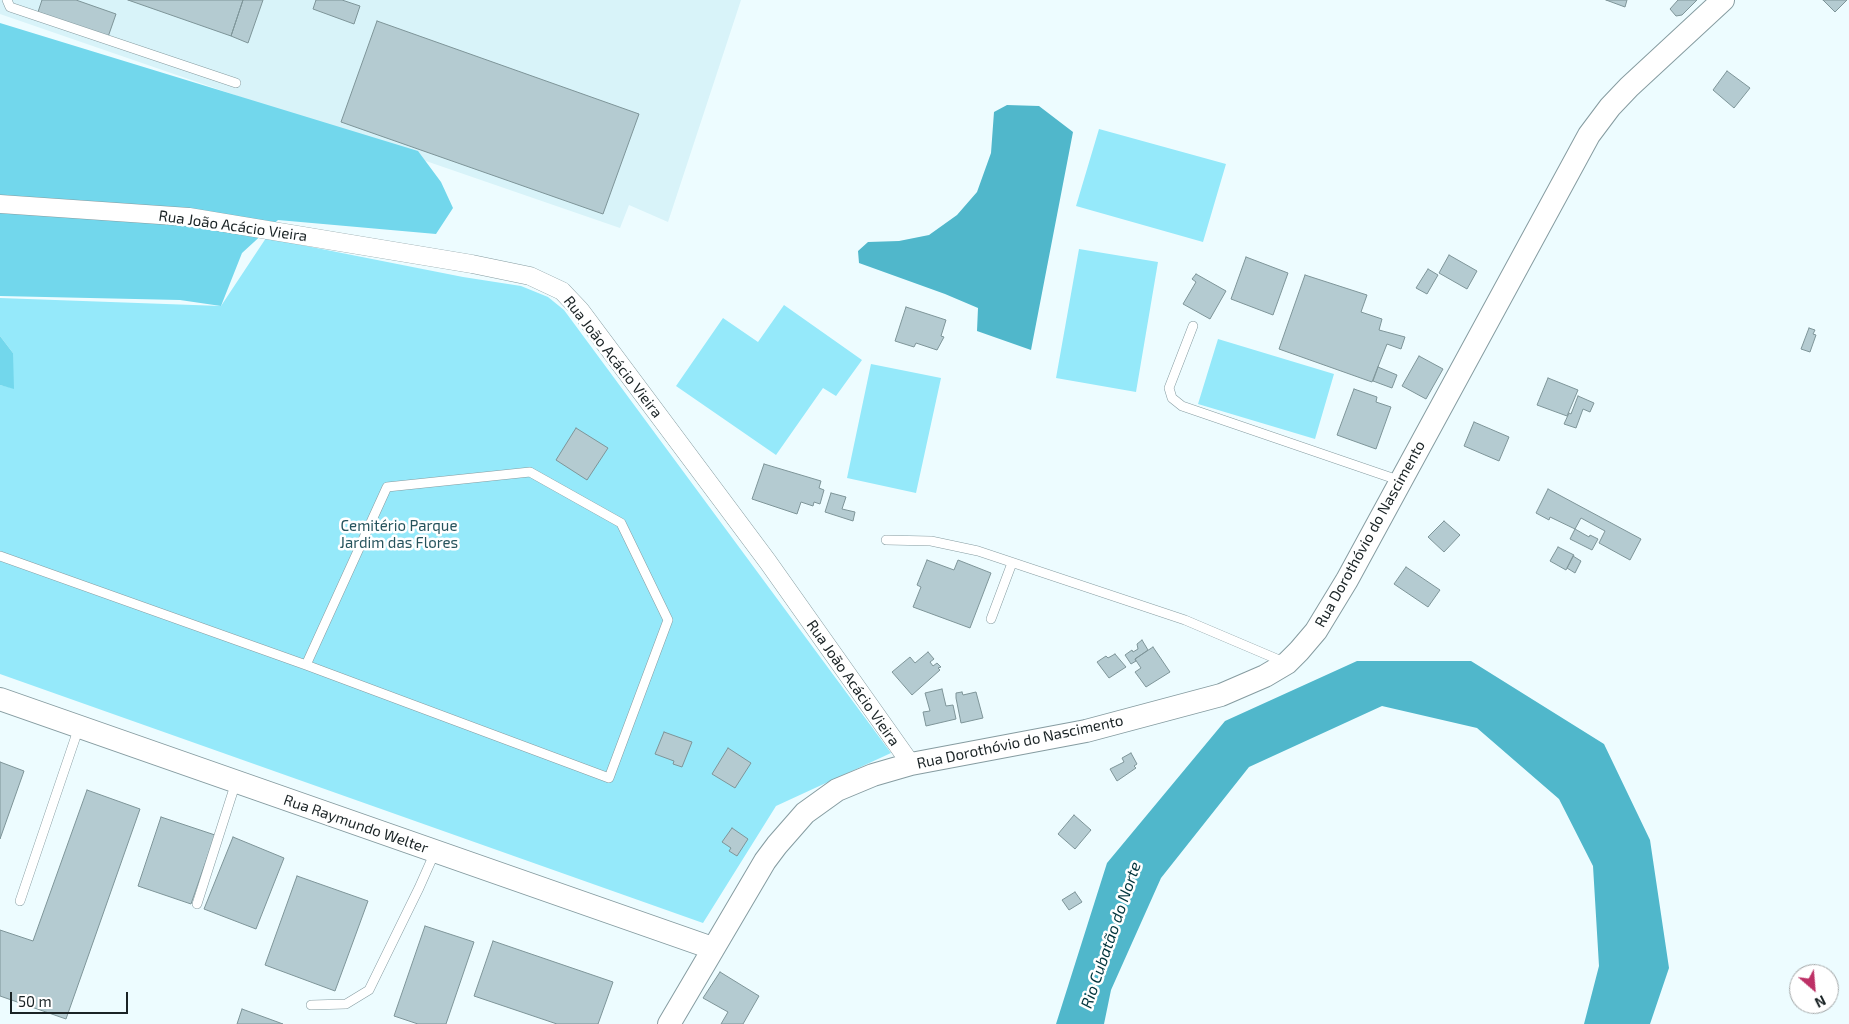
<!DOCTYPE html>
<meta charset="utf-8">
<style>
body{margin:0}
#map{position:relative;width:1849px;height:1024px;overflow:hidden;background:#edfcff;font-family:"Exo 2",sans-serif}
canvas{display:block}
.north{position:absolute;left:1789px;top:964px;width:50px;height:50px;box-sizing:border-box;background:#fff;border:1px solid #a3a7a8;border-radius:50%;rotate:153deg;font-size:14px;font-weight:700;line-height:20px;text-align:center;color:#1a2325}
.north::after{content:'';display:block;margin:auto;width:18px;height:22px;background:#bd3166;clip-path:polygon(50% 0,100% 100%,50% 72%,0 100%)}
.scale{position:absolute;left:10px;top:992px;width:118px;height:22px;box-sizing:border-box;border:2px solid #1a2325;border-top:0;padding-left:6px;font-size:15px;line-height:18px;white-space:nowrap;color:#1a2325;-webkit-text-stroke:4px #fff;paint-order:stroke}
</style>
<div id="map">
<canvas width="1849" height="1024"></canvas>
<div class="north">N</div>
<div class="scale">50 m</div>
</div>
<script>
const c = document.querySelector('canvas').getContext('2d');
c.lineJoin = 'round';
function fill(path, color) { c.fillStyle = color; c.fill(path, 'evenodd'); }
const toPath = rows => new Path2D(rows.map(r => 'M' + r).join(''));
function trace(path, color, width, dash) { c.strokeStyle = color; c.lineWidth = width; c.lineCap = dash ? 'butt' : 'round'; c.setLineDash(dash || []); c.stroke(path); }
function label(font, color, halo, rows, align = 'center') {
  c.font = font + ' "Exo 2",sans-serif'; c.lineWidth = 5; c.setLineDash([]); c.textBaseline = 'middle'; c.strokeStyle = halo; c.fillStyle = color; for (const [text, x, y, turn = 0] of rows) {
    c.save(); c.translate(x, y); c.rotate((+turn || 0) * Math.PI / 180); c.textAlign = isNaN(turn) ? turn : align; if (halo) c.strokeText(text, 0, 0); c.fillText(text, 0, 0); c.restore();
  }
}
fill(toPath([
 [0,0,741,0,668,222,629,205,620,228,0,14]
]), '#d8f3f9');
fill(toPath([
 [1099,129,1226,164,1203,242,1076,206],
 [266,238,463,277,521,286,548,297,564,310,891,753,776,806,703,923,0,674,0,385,13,388,13,353,0,336,0,298,221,306],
 [1079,249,1158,262,1136,392,1056,378],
 [784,305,862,360,836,396,823,388,776,455,676,386,723,318,758,342],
 [1218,339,1334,374,1315,439,1198,404],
 [871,364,941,378,916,493,847,478]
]), '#95e9fa');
fill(toPath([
 [0,23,418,151,441,182,453,208,436,234,278,220,242,253,221,306,180,300,0,296],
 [0,336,13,353,14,389,0,385]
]), '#72d7ec');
fill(toPath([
 [1007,105,1039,106,1073,132,1031,350,977,331,978,308,945,294,859,263,858,251,868,242,899,241,929,235,957,215,977,192,991,153,994,112],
 [1357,661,1471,661,1604,744,1650,840,1669,968,1650,1024,1584,1024,1599,966,1593,866,1559,799,1477,728,1382,706,1249,767,1161,878,1111,990,1104,1024,1056,1024,1107,863,1225,721]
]), '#50b7cb');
const building = toPath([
 [42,0,76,0,116,14,108,37,38,12,42,0],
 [128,0,243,0,231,36,128,0],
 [243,0,263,0,248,43,231,36,243,0],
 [316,0,342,0,360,6,354,24,313,9,316,0],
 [1606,0,1627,0,1625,7,1606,0],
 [1678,0,1697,0,1682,15,1676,16,1670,9,1678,0],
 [1823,0,1847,0,1835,12,1823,0],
 [377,21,639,114,603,214,341,122,377,21],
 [1727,71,1750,88,1734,108,1713,90,1727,71],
 [1449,255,1477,271,1467,289,1439,273,1449,255],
 [1246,257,1288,273,1273,315,1231,299,1246,257],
 [1428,269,1438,275,1427,294,1416,288,1428,269],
 [1196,274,1226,291,1210,319,1183,304,1196,282,1192,279,1196,274],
 [1305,275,1367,295,1361,312,1382,319,1379,330,1405,337,1401,349,1387,344,1372,382,1279,349,1305,275],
 [906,307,946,320,941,336,944,337,937,350,916,343,914,347,895,341,906,307],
 [1809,328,1815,330,1813,334,1816,335,1810,352,1801,349,1809,328],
 [1419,356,1443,369,1426,399,1402,386,1419,356],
 [1378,367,1397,375,1392,388,1373,381,1378,367],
 [1548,378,1578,390,1567,416,1537,405,1548,378],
 [1354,389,1377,397,1376,402,1391,407,1376,449,1337,435,1354,389],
 [1578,396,1594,403,1590,412,1583,409,1576,428,1564,424,1569,413,1571,414,1578,396],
 [1474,422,1509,437,1499,461,1464,446,1474,422],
 [576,428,608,448,587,480,556,460,576,428],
 [764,464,821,481,819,488,824,490,820,504,814,502,813,506,801,502,797,514,752,499,764,464],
 [1548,489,1641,539,1630,560,1599,543,1605,531,1581,518,1575,529,1550,517,1549,520,1536,513,1548,489],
 [831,493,846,497,842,509,855,512,853,521,825,512,831,493],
 [1444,521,1460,535,1444,552,1428,537,1444,521],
 [1575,529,1589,537,1590,535,1598,539,1592,550,1570,539,1575,529],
 [1558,547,1574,555,1566,570,1550,561,1558,547],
 [1573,556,1581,561,1575,573,1567,568,1573,556],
 [927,560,954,570,958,560,991,573,970,628,913,607,921,587,917,585,927,560],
 [1406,567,1440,590,1428,607,1394,584,1406,567],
 [1142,640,1148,650,1135,659,1136,661,1131,664,1125,655,1132,650,1133,652,1138,649,1137,644,1142,640],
 [1153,647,1170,672,1146,687,1135,672,1141,668,1135,659,1153,647],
 [928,652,934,659,930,662,933,666,937,663,941,667,938,668,940,670,912,695,892,672,910,657,915,663,928,652],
 [1115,654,1126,667,1109,678,1097,662,1106,656,1108,658,1115,654],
 [942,689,946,706,953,705,956,719,926,726,923,712,930,711,925,693,942,689],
 [962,692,963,695,976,692,983,718,961,723,956,698,956,693,962,692],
 [664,732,692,742,682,767,673,764,674,761,655,754,664,732],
 [728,748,751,763,735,788,712,774,728,748],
 [1131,753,1137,764,1134,766,1136,768,1117,781,1110,769,1124,762,1122,758,1131,753],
 [0,762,24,771,0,839,0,762],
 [87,790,140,809,66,1019,0,996,0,930,33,941,87,790],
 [1074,815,1091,830,1075,849,1058,834,1074,815],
 [161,817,215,835,191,904,138,886,161,817],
 [732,828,748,839,737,856,729,851,731,848,722,842,732,828],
 [233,837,284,858,256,929,204,909,233,837],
 [297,876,368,901,335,991,265,965,297,876],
 [1075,892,1082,902,1069,910,1062,900,1075,892],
 [425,926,474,942,446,1024,418,1024,394,1016,425,926],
 [493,941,613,982,598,1024,557,1024,474,996,493,941],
 [720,972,759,996,743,1024,721,1024,728,1012,703,998,720,972],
 [242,1009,283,1024,237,1024,242,1009]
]);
fill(building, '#b4cbd1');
trace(building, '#7e9599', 1);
const service = toPath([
 [7,0,10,7,236,83],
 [1193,326,1169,388,1172,398,1182,406,1401,481],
 [886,540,931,541,978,551,1185,620,1284,662],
 [0,556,306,665,609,778,668,620,621,523,530,472,387,487,306,665],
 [991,619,1012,563],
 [20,901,79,727],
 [197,904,236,782],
 [311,1005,346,1004,369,990,419,888,435,852]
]);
const minor = toPath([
 [0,204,189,217,472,264,530,276,562,291,580,310,768,562,911,764]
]);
const tertiary = toPath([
 [0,699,712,948],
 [669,1024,765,861,777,845,805,813,837,790,873,775,911,764,1086,731,1221,695,1265,676,1287,663,1299,651,1316,631,1347,580,1589,135,1610,107,1629,87,1723,0]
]);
trace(service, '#869ca1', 10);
trace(minor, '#869ca1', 19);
trace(tertiary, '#869ca1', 24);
trace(service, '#fff', 9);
trace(minor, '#fff', 18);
trace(tertiary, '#fff', 22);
label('15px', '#1a2325', '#fff', [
 ["Rua João Acácio Vieira",233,226,8],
 ["Rua João Acácio Vieira",613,357,52],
 ["Rua Dorothóvio do Nascimento",1370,534,-61],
 ["Rua João Acácio Vieira",853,683,55],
 ["Rua Dorothóvio do Nascimento",1020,742,-12],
 ["Rua Raymundo Welter",356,824,19]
]);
label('15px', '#27545d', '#fff', [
 ["Cemitério Parque",399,526],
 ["Jardim das Flores",399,543]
]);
label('italic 16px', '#00343c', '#fff', [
 ["Rio Cubatão do Norte",1111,935,-71]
]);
</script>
